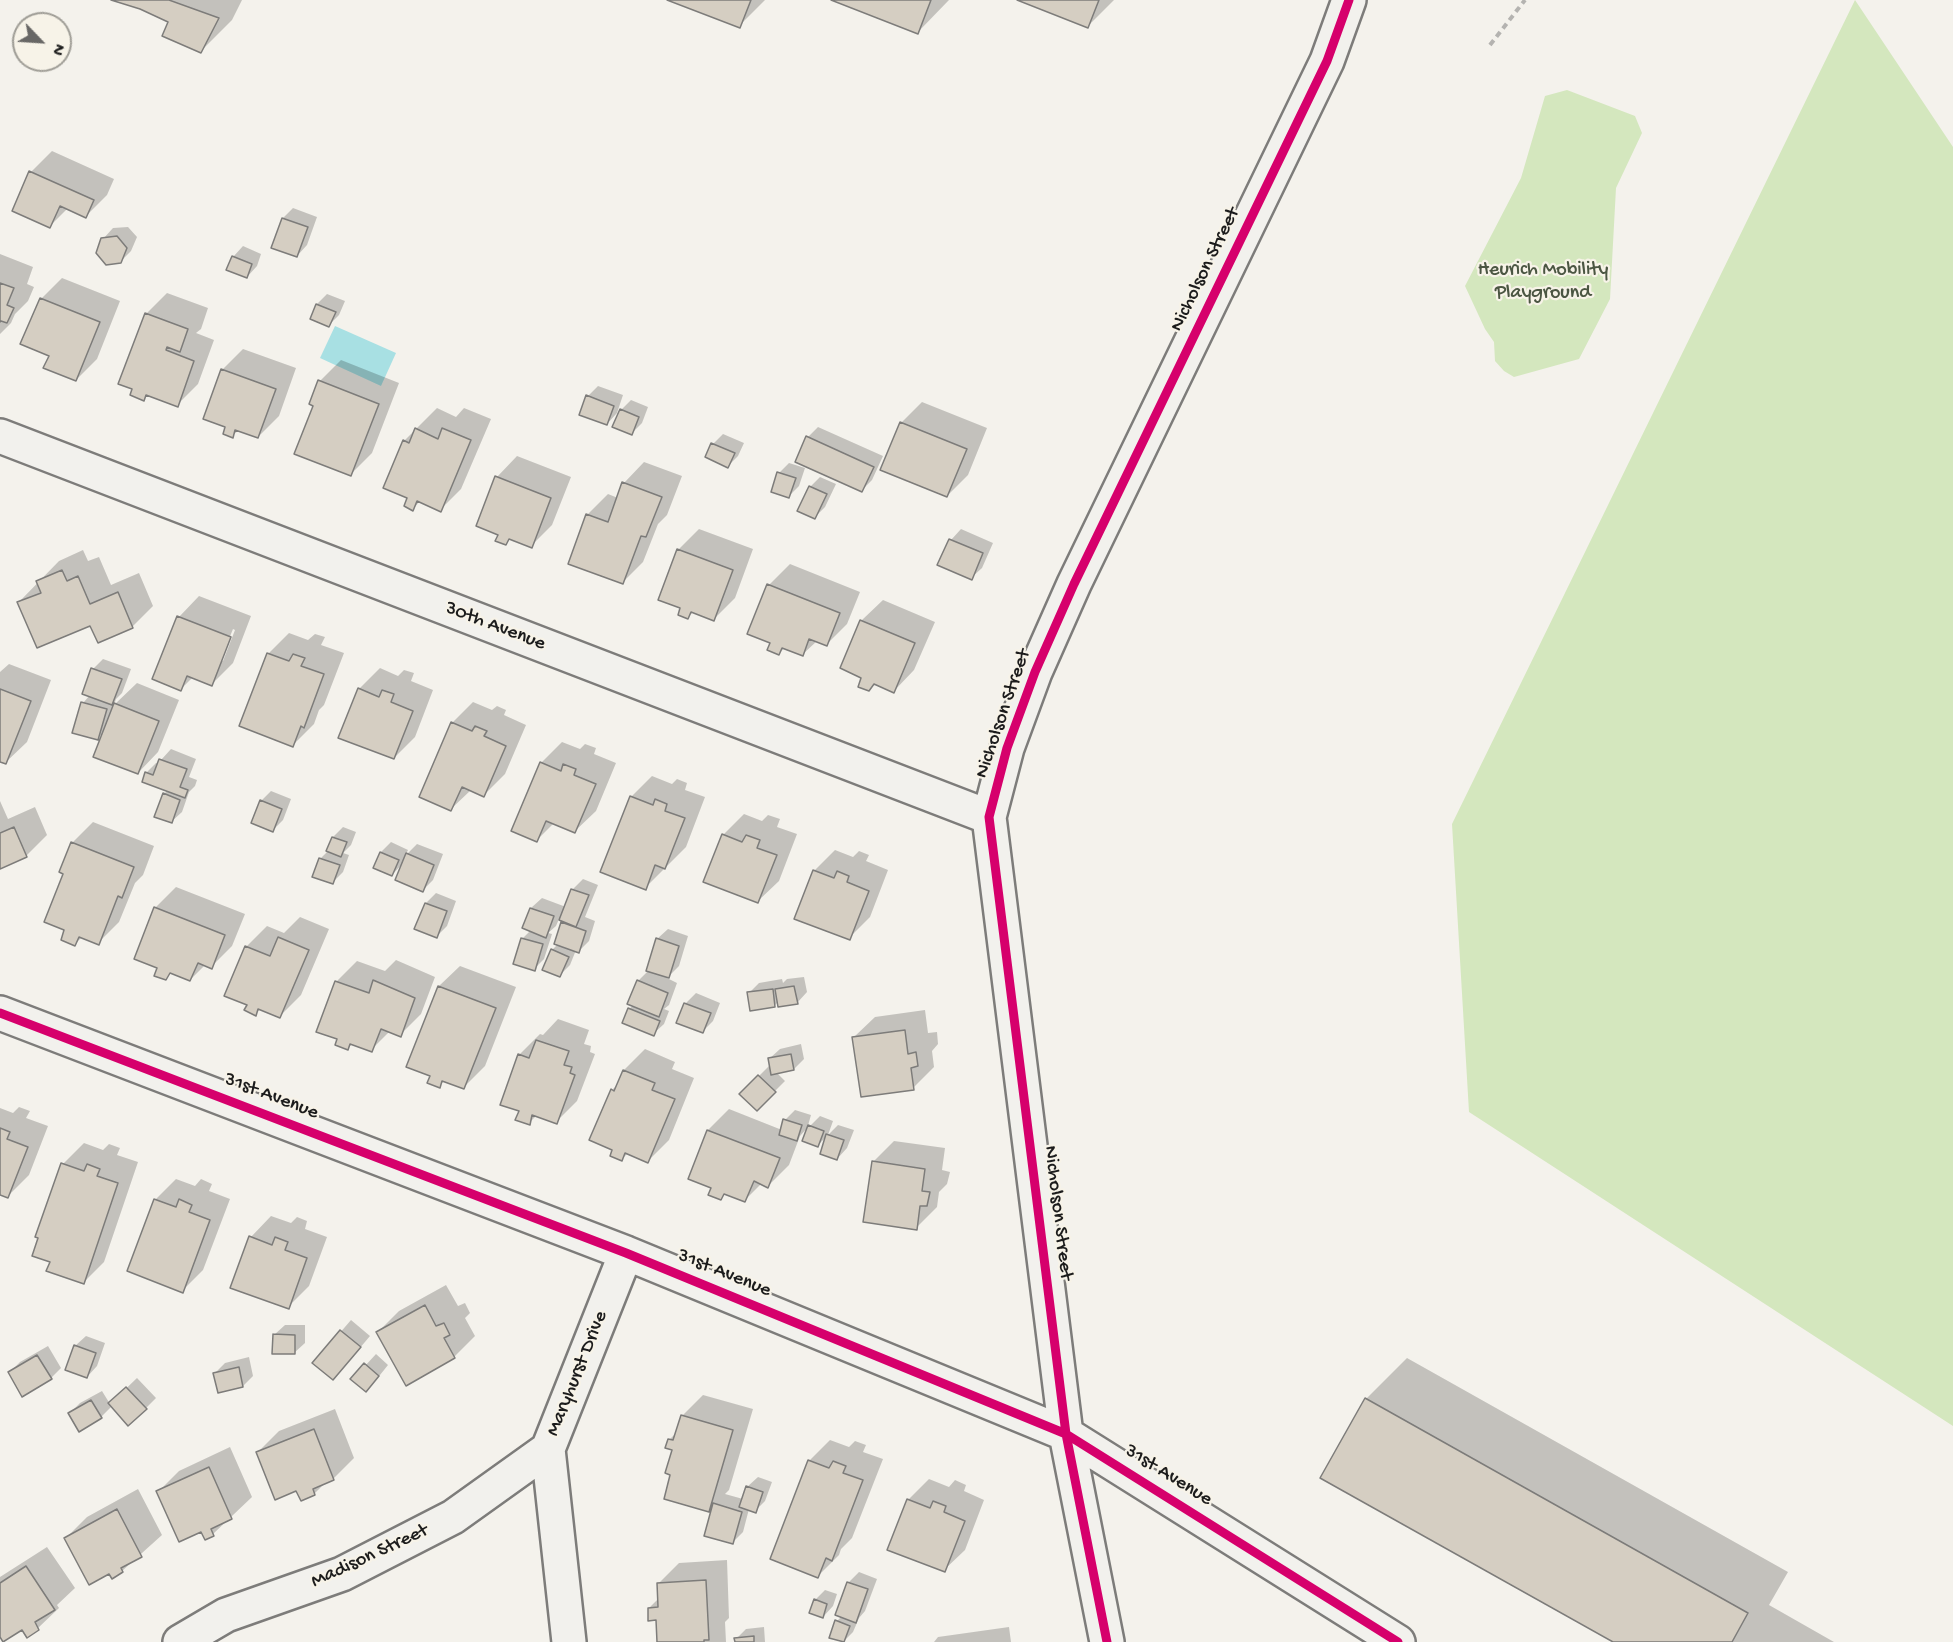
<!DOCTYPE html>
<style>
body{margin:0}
#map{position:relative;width:1953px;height:1642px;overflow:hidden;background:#f4f2ec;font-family:"Gochi Hand",sans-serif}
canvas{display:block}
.north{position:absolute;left:12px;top:12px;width:60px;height:60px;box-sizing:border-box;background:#f7f3e8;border:2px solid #9f9d96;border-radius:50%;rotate:115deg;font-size:16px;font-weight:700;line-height:24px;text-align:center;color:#1c1c1c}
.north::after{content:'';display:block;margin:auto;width:21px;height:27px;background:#686765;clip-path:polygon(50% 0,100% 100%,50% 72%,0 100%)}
</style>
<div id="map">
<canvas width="1953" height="1642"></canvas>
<div class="north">N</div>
</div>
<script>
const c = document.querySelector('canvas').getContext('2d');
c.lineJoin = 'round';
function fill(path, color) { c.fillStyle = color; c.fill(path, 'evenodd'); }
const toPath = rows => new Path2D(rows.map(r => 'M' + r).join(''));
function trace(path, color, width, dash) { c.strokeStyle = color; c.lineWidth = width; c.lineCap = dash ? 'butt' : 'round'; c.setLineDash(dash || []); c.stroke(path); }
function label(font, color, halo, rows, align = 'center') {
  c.font = font + ' "Gochi Hand",sans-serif'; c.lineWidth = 4.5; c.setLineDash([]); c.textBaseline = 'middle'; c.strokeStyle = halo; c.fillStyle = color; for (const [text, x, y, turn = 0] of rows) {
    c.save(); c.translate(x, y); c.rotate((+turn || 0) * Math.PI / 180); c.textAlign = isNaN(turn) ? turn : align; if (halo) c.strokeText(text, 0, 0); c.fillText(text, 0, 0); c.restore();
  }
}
fill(toPath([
 [1855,0,1953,147,1953,1426,1469,1112,1452,824],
 [1567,90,1635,116,1642,133,1616,188,1610,299,1579,359,1514,377,1504,371,1495,361,1494,342,1485,329,1465,286,1521,178,1545,96]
]), '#d4e7be');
fill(toPath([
 [335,326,396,353,381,386,320,358]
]), '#a8e0e3');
fill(toPath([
 [116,0,242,0,232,20,201,51,170,21,141,8],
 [671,0,765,0,739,26],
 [835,0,949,0,918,32],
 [1021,0,1114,0,1088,26],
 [52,151,114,179,107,195,86,216,68,208,50,226,31,172],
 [293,208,317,217,307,245,297,256,283,218],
 [128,227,137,237,131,251,120,262,103,239,113,228],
 [243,246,261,254,257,266,247,277,233,257],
 [0,254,33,267,27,284,34,287,28,301,15,314,11,323,0,334],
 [62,278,120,301,97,359,76,380,51,355,41,299],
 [167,293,208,308,201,329,196,333,214,340,198,384,177,405,148,395,144,399,146,314],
 [327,294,345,301,339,315,329,325,312,318,317,304],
 [243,349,296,368,279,416,258,437,239,430,232,436,227,426,222,370],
 [341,360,399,383,372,453,351,474,315,405,320,381],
 [598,386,623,395,617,413,607,424,588,396],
 [631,400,648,407,642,423,632,433,621,410],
 [922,402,987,428,968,475,947,496,901,423],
 [437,408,456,417,464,408,491,419,461,489,440,510,420,501,413,509,409,497,404,441],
 [818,427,883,456,872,480,862,490,808,437],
 [723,434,744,443,738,456,728,466,713,444],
 [517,456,571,477,552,525,531,546,511,538,506,544,500,534,497,477],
 [644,462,682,476,667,515,658,524,643,562,622,583,587,515,608,494,618,498,624,483],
 [789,463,805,468,799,486,789,496,779,473],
 [820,477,836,484,825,507,815,517,810,487],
 [699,529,753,549,735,598,714,619,693,612,688,617,678,550],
 [961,529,993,543,982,568,971,578,939,564,951,540],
 [83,550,88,561,99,557,111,585,139,573,153,606,132,627,91,624,19,602,59,561],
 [790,564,860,592,847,624,826,645,817,641,803,654,785,647,779,654,772,642,769,585],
 [199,596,251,616,233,663,212,684,193,677,181,689,179,617],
 [233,629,235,630,223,661,220,661],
 [883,600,935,622,914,670,894,691,875,683,869,690,863,677,842,668,862,620],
 [289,633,308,640,315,634,325,637,321,645,344,653,324,705,319,710,314,724,293,745,268,654],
 [103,659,131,669,122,693,116,699,114,705,137,683,179,700,158,752,138,773,105,731,97,739,83,703,90,695,93,669],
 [9,664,51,680,27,742,6,762,0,760,0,672],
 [380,668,398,676,404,670,414,673,411,681,433,690,415,737,394,758,359,689],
 [473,702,492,710,497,706,506,710,504,715,526,725,505,774,484,795,471,790,451,809,452,723],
 [562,742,580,749,585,744,596,748,594,754,616,763,596,811,575,831,554,823,537,840,541,763],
 [171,749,196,759,189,777,197,780,195,786,189,792,182,812,171,822,164,794,168,790,146,773,156,763,159,764,161,760],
 [652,776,672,784,677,779,687,783,685,790,705,797,686,847,645,888,631,797],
 [271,791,291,799,283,820,273,830,261,801],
 [0,801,8,819,35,807,47,835,26,856,0,867],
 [744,814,762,821,768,815,780,819,777,827,797,834,779,881,758,901,723,835],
 [93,822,154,846,143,875,135,883,119,922,98,943,82,937,75,944,66,929,65,873,72,843],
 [343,827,356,832,351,845,343,853,349,855,343,872,333,882,320,859,327,852,333,837],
 [391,842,408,850,405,856,417,844,443,854,433,880,423,890,404,862,392,875,381,852],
 [835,850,853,857,859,851,869,855,866,861,888,870,870,917,849,938,814,871],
 [583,879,598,885,585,917,595,921,589,941,579,951,576,950,570,965,559,976,552,950,558,944,556,944,563,920,559,919,556,926,548,933,552,934,544,959,534,969,522,939,531,930,524,927,531,908,542,898,566,907,573,889],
 [176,887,245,914,232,946,211,967,205,965,190,980,172,972,166,978,159,967,155,908],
 [436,893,456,901,447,926,437,936,426,903],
 [300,917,329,929,301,995,280,1016,261,1008,256,1014,249,1005,246,947,267,926,284,933],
 [668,929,688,936,679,966,667,978,677,983,669,1005,664,1009,669,1011,664,1024,653,1034,629,1009,634,1005,638,981,649,970,657,939],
 [396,960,435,977,421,1014,400,1035,390,1031,371,1050,353,1043,348,1048,339,1039,336,982,357,961,385,971],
 [460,966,516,987,485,1066,464,1087,445,1080,439,1086,432,1075,439,986],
 [804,977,807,992,797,1003,779,1001,774,1006,749,993,759,983,782,979,783,983,787,979],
 [696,993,720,1003,713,1021,703,1031,685,1004],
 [925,1010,928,1033,937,1032,938,1044,932,1051,934,1067,913,1088,854,1037,875,1017],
 [558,1019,589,1030,584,1044,591,1046,590,1052,595,1054,577,1101,556,1122,537,1115,529,1123,521,1110,519,1055,540,1034,543,1035],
 [801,1044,804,1059,794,1069,776,1072,785,1081,757,1109,741,1094,770,1065,769,1059,780,1049],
 [645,1049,675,1062,672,1069,694,1078,669,1140,648,1161,628,1153,622,1159,614,1149,612,1090,619,1083,624,1070],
 [19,1107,30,1111,26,1118,48,1126,29,1175,8,1196,0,1193,0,1108,13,1113],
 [729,1109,782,1130,785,1120,795,1110,811,1115,807,1129,820,1116,833,1121,828,1135,838,1125,854,1130,847,1148,837,1159,827,1136,817,1146,809,1126,800,1136,789,1165,768,1186,762,1183,745,1200,726,1193,721,1198,713,1187,690,1178,708,1130],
 [894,1141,945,1148,942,1170,950,1172,947,1184,939,1192,937,1207,916,1228,873,1162],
 [84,1143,103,1150,109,1144,120,1148,117,1155,138,1162,104,1262,83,1283,52,1261,63,1164],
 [176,1179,195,1186,201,1179,212,1184,209,1191,230,1199,203,1270,182,1291,155,1200],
 [271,1216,291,1223,297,1217,307,1221,305,1229,327,1237,309,1286,288,1307,251,1237],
 [446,1285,458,1306,465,1303,470,1313,465,1318,475,1336,454,1357,378,1332,399,1311],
 [351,1320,370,1336,343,1368,314,1363],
 [285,1325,305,1325,305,1343,294,1353,274,1335],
 [86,1336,105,1343,97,1366,87,1377,75,1346],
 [48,1346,61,1368,51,1378,10,1372,20,1362],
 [376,1354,388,1365,376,1380,353,1379],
 [249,1357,253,1376,243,1386,215,1373,225,1363],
 [1407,1358,1788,1572,1769,1605,1834,1642,1616,1642,1322,1477,1366,1399],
 [137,1378,156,1398,146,1408,112,1406,101,1417,80,1430,70,1413,80,1403,102,1391,110,1404],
 [703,1395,753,1409,729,1490,725,1494,743,1499,747,1487,758,1477,772,1482,765,1501,755,1511,749,1509,743,1532,733,1542,714,1505,708,1510,672,1474,674,1449,670,1439,677,1432,682,1416],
 [335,1409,354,1458,333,1479,327,1481,314,1494,297,1489,258,1452,279,1431],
 [830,1440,849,1447,855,1441,866,1445,863,1452,883,1459,852,1538,841,1549,839,1555,818,1576,809,1461],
 [230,1447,252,1497,213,1534,202,1530,158,1492,179,1471],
 [929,1479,949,1487,955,1480,966,1485,964,1491,984,1500,965,1550,944,1570,908,1500],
 [138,1489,162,1535,122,1571,66,1538,87,1517],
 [47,1547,75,1588,57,1605,59,1608,38,1628,23,1628,0,1634,0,1577],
 [727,1560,729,1618,725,1622,726,1642,667,1642,657,1619,649,1608,659,1598,658,1584,679,1563],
 [859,1572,877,1579,865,1611,859,1618,853,1632,843,1642,831,1637,837,1621,842,1616,837,1615,849,1582],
 [825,1590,837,1594,833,1606,823,1617,815,1600],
 [764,1627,765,1642,736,1642,736,1639,746,1629],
 [1009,1627,1011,1642,934,1642,938,1637]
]), '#0003');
const building = toPath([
 [111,0,169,0,219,18,201,53,162,36,168,22,140,9,111,0],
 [667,0,751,0,740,28,667,0],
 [831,0,931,0,918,34,831,0],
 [1017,0,1099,0,1088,28,1017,0],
 [29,171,94,200,86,218,60,206,50,228,12,211,29,171],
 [282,218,308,227,297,257,271,248,282,218],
 [117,236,127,248,121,263,106,265,96,253,101,238,117,236],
 [232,256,252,264,247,278,226,270,232,256],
 [0,283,14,288,7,305,14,308,7,323,1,321,0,322,0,283],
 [40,298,100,322,76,381,43,368,49,356,20,344,40,298],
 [316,304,336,312,329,327,310,319,316,304],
 [145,313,188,329,180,352,167,347,166,350,194,361,178,407,146,395,144,401,130,395,132,389,118,384,145,313],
 [221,369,276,389,258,438,235,430,233,438,223,434,225,427,203,419,221,369],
 [318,380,379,404,351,476,294,454,313,406,309,404,318,380],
 [586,395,614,406,607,425,579,415,586,395],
 [620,409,639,417,632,435,612,427,620,409],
 [900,422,967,449,947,497,880,470,900,422],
 [415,428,438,439,442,428,471,440,441,512,417,501,413,511,404,506,407,498,383,488,403,440,409,443,415,428],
 [806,436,874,467,862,492,795,462,806,436],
 [711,443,735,453,728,468,705,457,711,443],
 [777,472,796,478,789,498,771,492,777,472],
 [495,476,551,498,532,548,509,539,506,545,495,541,498,535,476,526,495,476],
 [622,482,662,497,646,537,641,536,623,584,568,564,586,514,608,522,622,482],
 [809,486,827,494,815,519,797,511,809,486],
 [949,539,983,553,972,580,937,565,949,539],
 [677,549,733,570,714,621,691,612,688,619,678,615,680,608,658,600,677,549],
 [62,570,67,581,78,576,90,604,118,592,133,628,98,643,90,626,37,648,17,602,41,593,36,581,62,570],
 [767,584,840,613,827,646,809,639,803,656,782,648,779,655,767,650,770,643,747,634,767,584],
 [177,616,231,637,212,686,187,676,181,691,152,679,177,616],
 [860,620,915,643,894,693,874,684,869,691,858,687,861,678,840,668,860,620],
 [267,653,289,661,293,654,305,658,301,666,324,674,304,728,301,726,293,747,239,726,267,653],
 [91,668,122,679,112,705,82,694,91,668],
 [358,688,379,697,382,690,394,694,391,702,413,711,394,759,338,738,358,688],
 [0,689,31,701,6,764,0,762,0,689],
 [81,702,107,709,98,740,72,733,81,702],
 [114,703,159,721,138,774,93,757,114,703],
 [451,722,472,731,475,726,487,731,484,736,506,746,484,797,462,787,451,811,419,797,451,722],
 [159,759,187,769,180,787,188,790,185,798,142,782,145,772,153,775,159,759],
 [540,762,561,771,563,764,576,769,574,775,596,784,575,833,546,821,537,842,511,831,540,762],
 [163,793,180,800,172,823,154,817,163,793],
 [630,796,653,805,655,799,667,804,665,811,685,818,665,869,655,865,646,890,600,872,630,796],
 [260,800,282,809,273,832,251,823,260,800],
 [14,827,27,857,0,869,0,833,14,827],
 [722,834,742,842,746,835,760,840,757,848,777,855,758,903,703,882,722,834],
 [332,837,347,842,341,857,326,851,332,837],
 [71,842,134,867,122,898,118,896,99,945,79,937,75,946,61,940,64,930,44,922,63,874,59,872,71,842],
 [380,852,399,860,392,876,373,868,380,852],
 [406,853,434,865,423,892,395,880,406,853],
 [319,858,340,865,333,884,312,877,319,858],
 [813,870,834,878,837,871,849,876,847,882,869,891,850,940,794,919,813,870],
 [571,889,589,895,576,927,559,920,571,889],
 [425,903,447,911,437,938,414,929,425,903],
 [154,907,225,935,212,969,198,963,190,981,170,973,166,980,154,976,157,968,134,959,154,907],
 [530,908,554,916,546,938,522,928,530,908],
 [561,922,586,931,579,953,554,944,561,922],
 [278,937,309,950,280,1018,258,1009,256,1016,244,1010,247,1005,224,996,245,946,270,956,278,937],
 [521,938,543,944,535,971,513,964,521,938],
 [656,938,679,946,669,978,646,971,656,938],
 [551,949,569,957,560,977,542,970,551,949],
 [373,980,415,998,401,1037,381,1029,372,1052,350,1044,348,1050,335,1045,337,1039,316,1032,335,981,369,993,373,980],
 [637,980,668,993,659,1017,627,1004,637,980],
 [438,986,496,1008,464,1089,442,1081,440,1088,427,1083,430,1076,406,1067,438,986],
 [794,986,798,1004,778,1007,775,989,794,986],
 [773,989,775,1007,750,1011,747,992,773,989],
 [684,1003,711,1013,703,1033,676,1023,684,1003],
 [628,1008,660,1021,654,1036,622,1023,628,1008],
 [905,1030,908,1054,916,1052,918,1066,911,1068,914,1090,861,1097,852,1037,905,1030],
 [536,1040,569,1051,564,1065,572,1067,570,1073,575,1075,557,1124,532,1115,530,1125,515,1120,519,1111,500,1105,518,1054,529,1058,536,1040],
 [791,1054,794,1070,771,1075,768,1058,791,1054],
 [623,1070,655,1083,652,1090,675,1099,648,1163,625,1153,622,1161,610,1156,612,1150,589,1140,611,1089,614,1091,623,1070],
 [758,1075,776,1092,757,1111,739,1094,758,1075],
 [783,1119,802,1125,797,1141,779,1135,783,1119],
 [808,1125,824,1131,818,1147,802,1141,808,1125],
 [0,1128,10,1132,7,1139,28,1147,8,1198,0,1195,0,1128],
 [707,1130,780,1158,768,1188,754,1181,745,1202,724,1194,721,1200,708,1195,711,1188,688,1179,707,1130],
 [826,1134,844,1140,837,1160,820,1154,826,1134],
 [872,1161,925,1169,922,1191,930,1192,927,1206,920,1206,917,1230,863,1222,872,1161],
 [61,1163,84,1171,87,1164,100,1169,97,1176,118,1183,84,1284,46,1271,50,1262,32,1256,38,1238,35,1237,61,1163],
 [154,1199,176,1207,179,1199,192,1205,189,1212,210,1220,183,1293,127,1271,154,1199],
 [249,1236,272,1245,275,1237,288,1242,285,1250,307,1258,289,1309,230,1288,249,1236],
 [425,1305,436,1326,444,1323,450,1335,444,1338,455,1358,406,1386,376,1332,425,1305],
 [340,1330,361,1347,333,1380,312,1363,340,1330],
 [273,1334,295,1335,295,1354,272,1354,273,1334],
 [74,1345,96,1353,87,1378,65,1370,74,1345],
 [37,1355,52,1379,22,1397,8,1372,37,1355],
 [364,1363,379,1376,366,1392,350,1379,364,1363],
 [239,1367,243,1387,218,1393,213,1373,239,1367],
 [126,1387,147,1409,128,1426,108,1403,126,1387],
 [1365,1398,1748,1613,1732,1642,1613,1642,1320,1478,1365,1398],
 [91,1400,102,1418,79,1432,68,1413,91,1400],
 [681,1415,733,1430,709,1512,664,1499,670,1475,665,1473,672,1450,665,1448,668,1439,673,1440,681,1415],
 [314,1429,334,1480,313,1489,315,1495,301,1501,296,1491,275,1500,256,1452,314,1429],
 [808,1460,829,1468,833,1461,846,1466,843,1473,863,1480,832,1561,826,1558,818,1578,770,1559,808,1460],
 [209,1467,232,1519,211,1529,214,1536,205,1540,201,1532,179,1542,156,1491,209,1467],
 [746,1486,763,1492,756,1513,739,1507,746,1486],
 [907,1499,930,1508,933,1501,946,1506,944,1512,965,1521,945,1572,887,1550,907,1499],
 [713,1503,742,1512,733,1544,704,1536,713,1503],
 [117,1509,142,1557,121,1568,123,1572,112,1579,109,1574,89,1585,64,1538,117,1509],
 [26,1566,55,1610,35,1622,39,1630,27,1638,22,1630,3,1642,0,1637,0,1583,26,1566],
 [706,1580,709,1640,704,1640,704,1642,657,1642,656,1620,648,1621,648,1608,658,1607,657,1583,706,1580],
 [847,1582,868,1589,856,1623,835,1615,847,1582],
 [814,1599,827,1604,823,1618,809,1613,814,1599],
 [835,1620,850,1626,844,1642,829,1638,835,1620],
 [754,1636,754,1642,735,1642,734,1638,754,1636]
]);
fill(building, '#d5cec2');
trace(building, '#7d7c7a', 1.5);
const minor = toPath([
 [0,436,989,817],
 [0,1013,626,1253,1066,1434,1398,1642],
 [180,1642,226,1615,342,1574,453,1517,548,1449],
 [569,1642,548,1449,626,1253],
 [1107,1642,1066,1434,989,817,1007,748,1035,672,1074,584,1327,61,1349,0]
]);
trace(minor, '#7d7c7a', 38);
trace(toPath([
 [1490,45,1525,0]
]), '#b4b3b0', 4, [6, 4.5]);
trace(minor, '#f2f1ed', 33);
trace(toPath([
 [0,1013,626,1253,1066,1434,1398,1642],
 [1107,1642,1066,1434,989,817,1007,748,1035,672,1074,584,1327,61,1349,0]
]), '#d6006c', 9);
label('20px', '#1c1c1c', '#f7f3e8', [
 ["Nicholson Street",1206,270,-64],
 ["30th Avenue",495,627,21],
 ["Nicholson Street",1004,714,-71],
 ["31st Avenue",271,1097,21],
 ["Nicholson Street",1057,1213,83],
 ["31st Avenue",724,1274,22],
 ["Maryhurst Drive",578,1374,-68],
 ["31st Avenue",1168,1476,32],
 ["Madison Street",370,1557,-25]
]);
label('20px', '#4b5642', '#f7f3e8', [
 ["Heurich Mobility",1543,271],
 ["Playground",1543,294]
]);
</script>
